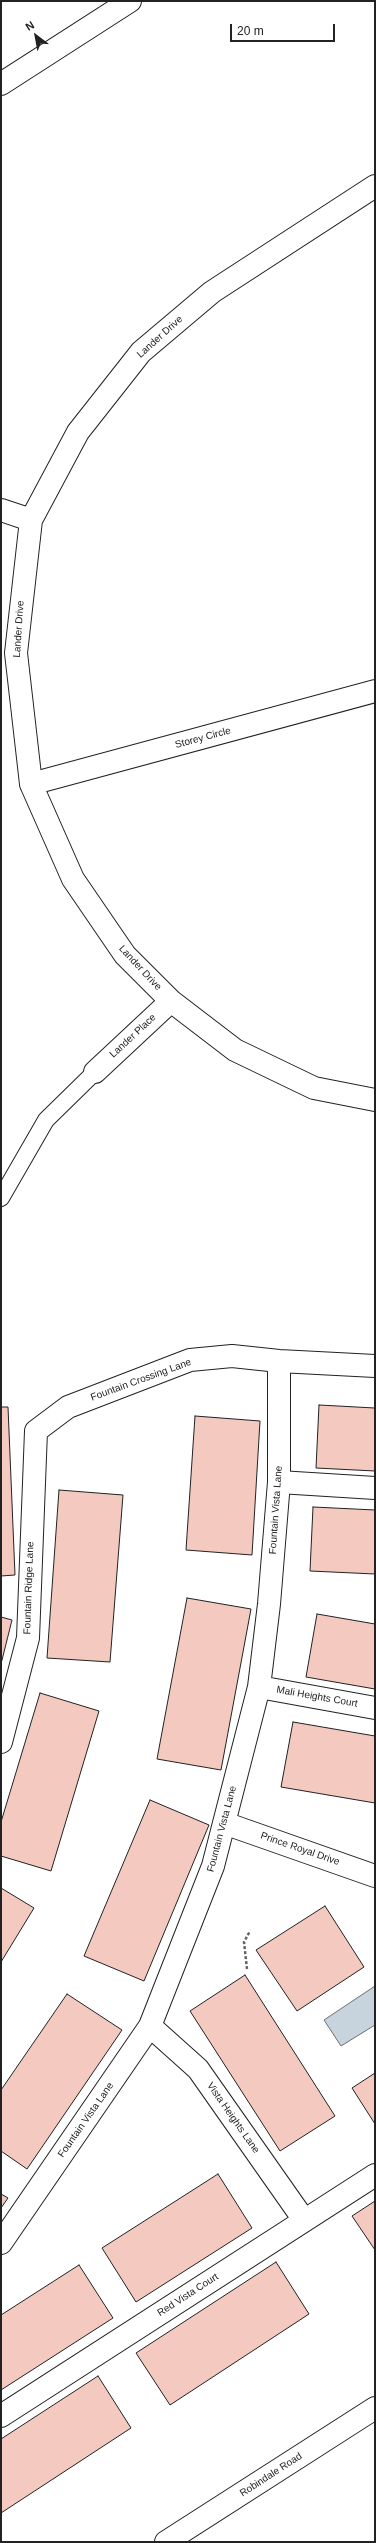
<!DOCTYPE html>
<style>
body{margin:0}
#map{position:relative;width:376px;height:2543px;overflow:hidden;background:#fff;font-family:Helvetica,sans-serif}
canvas{display:block}
.frame{position:absolute;inset:0;border:2px solid #222;pointer-events:none}
.north{position:absolute;left:16px;top:16px;width:40px;height:40px;-webkit-text-stroke:3px #fff;paint-order:stroke;rotate:328deg;font-size:11px;font-weight:700;line-height:16px;text-align:center;color:#222}
.north::after{content:'';display:block;margin:auto;width:14px;height:18px;background:#222;clip-path:polygon(50% 0,100% 100%,50% 72%,0 100%)}
.scale{position:absolute;left:230px;top:24px;width:105px;height:18px;box-sizing:border-box;border:2px solid #222;border-top:0;padding-left:5px;font-size:12px;line-height:14px;white-space:nowrap;color:#222;-webkit-text-stroke:3px #fff;paint-order:stroke}
</style>
<div id="map">
<canvas width="376" height="2543"></canvas>
<div class="frame"></div>
<div class="north">N</div>
<div class="scale">20 m</div>
</div>
<script>
const c = document.querySelector('canvas').getContext('2d');
c.lineJoin = 'round';
function fill(path, color) { c.fillStyle = color; c.fill(path, 'evenodd'); }
const toPath = rows => new Path2D(rows.map(r => 'M' + r).join(''));
function trace(path, color, width, dash) { c.strokeStyle = color; c.lineWidth = width; c.lineCap = dash ? 'butt' : 'round'; c.setLineDash(dash || []); c.stroke(path); }
function label(font, color, halo, rows, align = 'center') {
  c.font = font + ' Helvetica,sans-serif'; c.lineWidth = 3; c.setLineDash([]); c.textBaseline = 'middle'; c.strokeStyle = halo; c.fillStyle = color; for (const [text, x, y, turn = 0] of rows) {
    c.save(); c.translate(x, y); c.rotate((+turn || 0) * Math.PI / 180); c.textAlign = isNaN(turn) ? turn : align; if (halo) c.strokeText(text, 0, 0); c.fillText(text, 0, 0); c.restore();
  }
}
const water = toPath([
 [375,1986,375,2025,341,2046,324,2020,375,1986]
]);
fill(water, '#c7d3dd');
trace(water, '#6f6f6f', 1);
const building = toPath([
 [319,1405,375,1408,375,1471,316,1468,319,1405],
 [1,1407,8,1407,15,1575,1,1576,1,1407],
 [195,1416,260,1421,252,1555,186,1550,195,1416],
 [59,1490,123,1495,110,1662,47,1658,59,1490],
 [313,1507,375,1510,375,1574,310,1571,313,1507],
 [187,1598,251,1609,221,1770,157,1759,187,1598],
 [317,1614,375,1624,375,1689,306,1677,317,1614],
 [1,1617,12,1620,1,1664,1,1617],
 [40,1693,99,1711,51,1871,1,1856,1,1822,40,1693],
 [293,1722,375,1736,375,1803,281,1787,293,1722],
 [150,1800,209,1825,144,1981,84,1956,150,1800],
 [1,1888,34,1908,1,1962,1,1888],
 [325,1906,364,1967,297,2011,256,1950,325,1906],
 [245,1975,335,2116,280,2151,190,2011,245,1975],
 [67,1994,122,2030,27,2169,1,2151,1,2090,67,1994],
 [375,2073,375,2124,352,2088,375,2073],
 [218,2174,252,2228,136,2302,102,2248,218,2174],
 [1,2194,8,2198,1,2208,1,2194],
 [375,2201,375,2250,352,2216,375,2201],
 [276,2262,309,2314,170,2405,136,2353,276,2262],
 [79,2265,113,2318,1,2390,1,2315,79,2265],
 [98,2376,131,2428,1,2513,1,2439,98,2376]
]);
fill(building, '#f3c9c0');
trace(building, '#222', 1);
const service = toPath([
 [1,1198,46,1120,95,1072]
]);
const minor = toPath([
 [1,84,130,1],
 [375,186,212,292,141,352,78,432,31,520,16,653,31,784,73,879,125,955,171,1001,235,1050,314,1088,375,1100],
 [1,510,31,520],
 [31,784,375,691],
 [95,1072,171,1001],
 [279,1482,375,1488],
 [259,1687,375,1708],
 [1,1742,28,1638,36,1431,68,1407,190,1360,232,1356,279,1361,375,1366],
 [224,1823,375,1876],
 [150,2026,198,2069,304,2220],
 [1,2243,150,2026,213,1866,259,1687,269,1604,279,1482,279,1361],
 [1,2416,375,2175]
]);
const tertiary = toPath([
 [166,2542,375,2408]
]);
trace(service, '#222', 18);
trace(minor, '#222', 24);
trace(tertiary, '#222', 24);
trace(toPath([
 [247,1969,244,1942,250,1931]
]), '#646464', 2.5, [3, 2]);
trace(service, '#fff', 16);
trace(minor, '#fff', 22);
trace(tertiary, '#fff', 22);
label('10px', '#222', '#fff', [
 ["Lander Drive",160,337,-42],
 ["Lander Drive",19,629,-86],
 ["Storey Circle",203,738,-15],
 ["Lander Drive",140,968,47],
 ["Lander Place",133,1036,-43],
 ["Fountain Crossing Lane",141,1380,-20],
 ["Fountain Vista Lane",276,1510,-86],
 ["Fountain Ridge Lane",29,1588,-88],
 ["Mali Heights Court",317,1697,10],
 ["Fountain Vista Lane",222,1829,-75],
 ["Prince Royal Drive",300,1849,19],
 ["Vista Heights Lane",233,2118,55],
 ["Fountain Vista Lane",86,2120,-55],
 ["Red Vista Court",188,2295,-33],
 ["Robindale Road",271,2475,-33]
]);
</script>
